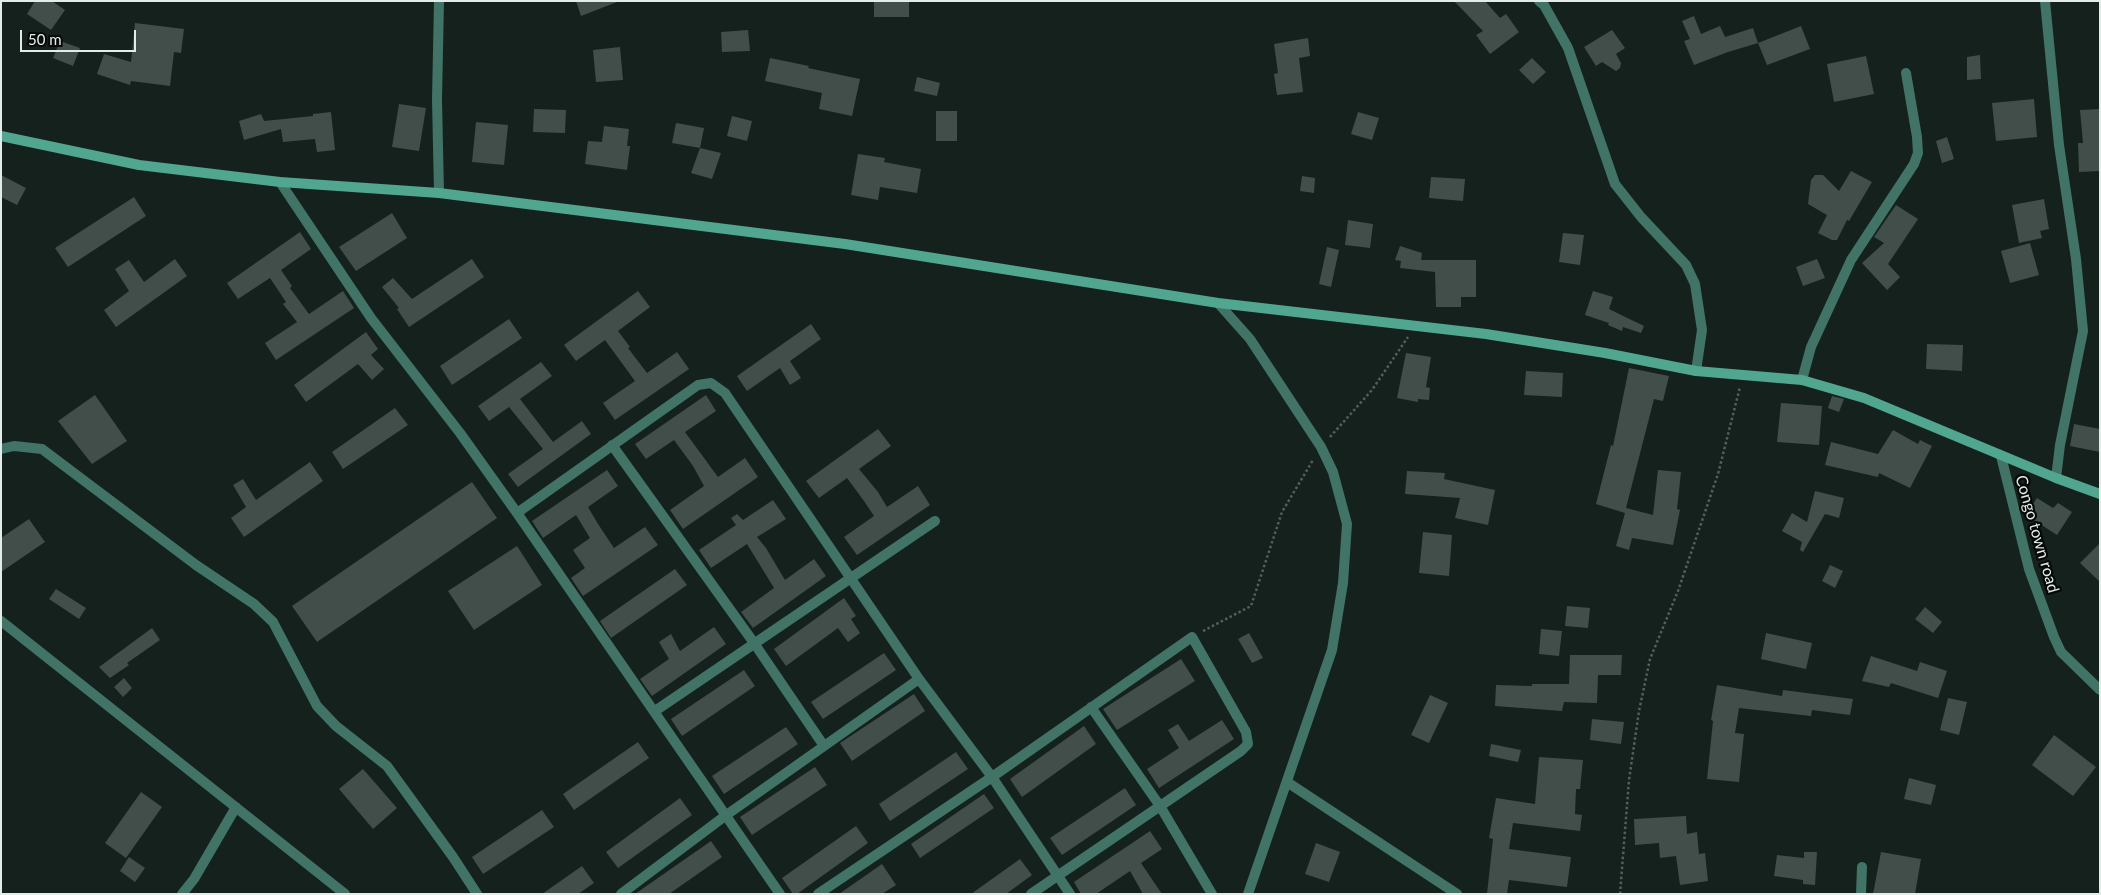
<!DOCTYPE html>
<style>
body{margin:0}
#map{position:relative;width:2101px;height:895px;overflow:hidden;background:#15211d;font-family:Lato,sans-serif}
canvas{display:block}
.frame{position:absolute;inset:0;border:2px solid #e4ece9;pointer-events:none}
.scale{position:absolute;left:20px;top:30px;width:116px;height:22px;box-sizing:border-box;border:2px solid #e4ece9;border-top:0;padding-left:6px;font-size:15px;line-height:18px;white-space:nowrap;color:#e4ece9;-webkit-text-stroke:4px #050908;paint-order:stroke}
</style>
<div id="map">
<canvas width="2101" height="895"></canvas>
<div class="frame"></div>
<div class="scale">50 m</div>
</div>
<script>
const c = document.querySelector('canvas').getContext('2d');
c.lineJoin = 'round';
function fill(path, color) { c.fillStyle = color; c.fill(path, 'evenodd'); }
const toPath = rows => new Path2D(rows.map(r => 'M' + r).join(''));
function trace(path, color, width, dash) { c.strokeStyle = color; c.lineWidth = width; c.lineCap = dash ? 'butt' : 'round'; c.setLineDash(dash || []); c.stroke(path); }
function label(font, color, halo, rows, align = 'center') {
  c.font = font + ' Lato,sans-serif'; c.lineWidth = 4.5; c.setLineDash([]); c.textBaseline = 'middle'; c.strokeStyle = halo; c.fillStyle = color; for (const [text, x, y, turn = 0] of rows) {
    c.save(); c.translate(x, y); c.rotate((+turn || 0) * Math.PI / 180); c.textAlign = isNaN(turn) ? turn : align; if (halo) c.strokeText(text, 0, 0); c.fillText(text, 0, 0); c.restore();
  }
}
fill(toPath([
 [35,1,52,1,65,10,51,30,27,14],
 [576,1,617,1,617,2,581,16],
 [874,1,909,1,909,17,874,17],
 [1454,1,1485,1,1500,18,1506,14,1519,32,1490,54,1476,35,1483,31],
 [1694,16,1701,34,1720,26,1725,37,1753,28,1758,43,1728,52,1694,65,1684,41,1690,39,1682,21],
 [135,23,184,29,181,53,174,52,170,86,131,81,130,85,97,74,104,54,131,62],
 [1801,26,1810,49,1767,65,1758,43],
 [748,30,750,51,722,52,721,32],
 [1612,30,1625,48,1616,54,1621,63,1620,68,1616,71,1602,62,1596,66,1584,47],
 [1308,38,1310,56,1299,58,1303,92,1277,95,1274,74,1278,73,1274,44],
 [60,41,80,48,73,66,53,58],
 [620,47,623,80,596,82,593,50],
 [1980,55,1981,79,1967,80,1967,57],
 [1866,56,1874,94,1834,102,1827,64],
 [770,58,809,66,808,68,860,79,852,116,819,109,822,93,765,81],
 [1532,58,1546,72,1533,84,1519,70],
 [917,77,940,83,937,96,914,91],
 [2034,99,2037,137,1996,141,1992,103],
 [399,104,426,108,419,151,392,147],
 [534,109,566,110,565,133,533,132],
 [2100,109,2100,171,2079,172,2078,143,2083,143,2080,110],
 [936,111,957,111,957,141,936,141],
 [331,112,335,150,317,152,315,139,283,142,281,129,244,140,239,121,261,114,264,121,313,116,313,114],
 [1358,112,1379,118,1372,140,1351,134],
 [732,116,752,121,747,141,727,136],
 [476,122,508,125,504,165,472,162],
 [676,123,704,128,700,148,672,143],
 [604,126,629,129,627,146,630,146,627,170,585,164,588,141,602,142],
 [1947,137,1954,159,1942,163,1936,141],
 [700,148,721,153,712,179,691,173],
 [858,154,885,158,884,162,921,169,917,193,880,187,878,200,851,195],
 [1851,171,1872,182,1849,221,1847,220,1837,240,1832,240,1818,233,1827,215,1808,204,1811,180,1815,175,1823,175,1839,191],
 [1,175,26,188,17,205,1,197],
 [1302,176,1315,178,1314,193,1300,191],
 [1431,177,1465,179,1463,201,1429,198],
 [134,197,146,216,68,267,55,248],
 [2044,199,2049,229,2040,231,2042,238,2019,243,2012,205],
 [1896,205,1918,219,1888,264,1900,277,1887,290,1862,263,1884,243,1874,237],
 [392,213,407,238,356,271,339,247],
 [1348,220,1373,224,1370,248,1345,245],
 [300,232,311,249,281,270,292,286,290,288,309,314,343,291,354,308,276,360,265,343,297,322,283,304,286,302,270,278,238,299,227,283],
 [1563,233,1584,235,1580,265,1559,262],
 [2030,243,2039,275,2010,283,2001,251],
 [1400,246,1422,253,1421,260,1476,260,1476,297,1461,297,1461,307,1436,307,1435,272,1400,268,1401,261,1395,260],
 [1327,247,1339,250,1331,287,1319,284],
 [175,259,187,276,116,327,104,310,129,291,115,269,129,260,144,282],
 [472,259,484,277,409,327,397,309,399,308,382,287,393,278,412,299],
 [1817,259,1825,278,1803,286,1796,267],
 [638,291,650,307,618,331,630,347,628,348,647,373,677,352,689,369,615,420,603,403,635,381,605,340,576,361,564,345],
 [1593,291,1613,297,1609,309,1644,326,1641,333,1623,327,1622,331,1608,325,1609,323,1585,315],
 [509,319,522,338,452,385,440,366],
 [811,324,821,339,790,361,801,378,790,385,780,368,747,391,737,376],
 [366,332,378,349,371,355,384,369,372,380,358,364,306,402,294,385],
 [1927,344,1963,345,1962,371,1926,369],
 [1406,353,1431,357,1426,387,1430,388,1429,400,1418,399,1418,402,1397,398],
 [541,362,552,376,520,399,553,442,582,421,591,434,518,487,508,474,543,449,509,407,489,421,478,406],
 [1629,368,1669,376,1663,401,1654,399,1626,508,1653,515,1658,470,1681,472,1677,509,1680,510,1673,545,1632,538,1629,550,1616,546,1625,513,1596,504,1611,445,1613,446],
 [1526,371,1563,373,1562,397,1524,395],
 [95,395,127,441,92,464,58,421],
 [706,395,716,411,685,432,718,477,745,458,758,477,683,529,670,510,704,486,693,466,674,440,646,459,635,444],
 [1832,396,1844,399,1839,412,1828,408],
 [1781,403,1822,406,1819,445,1777,442],
 [395,408,408,425,343,469,332,452],
 [2074,424,2100,429,2100,452,2070,446],
 [878,429,891,446,859,469,878,492,887,507,918,486,930,505,857,555,844,537,874,516,864,501,847,478,819,498,806,481],
 [1893,430,1918,444,1920,440,1932,446,1910,488,1879,473,1878,477,1825,465,1831,442,1878,454],
 [310,462,323,481,244,537,231,518,246,507,233,485,243,479,256,500],
 [607,470,618,486,588,507,598,524,614,548,645,527,658,545,583,596,571,578,585,568,573,550,590,538,576,515,543,538,532,521],
 [1407,471,1445,473,1444,479,1495,490,1488,525,1455,518,1460,498,1405,494],
 [472,482,497,518,317,642,292,606],
 [1815,491,1844,498,1839,518,1825,514,1803,552,1800,550,1802,542,1782,531,1792,513,1807,522],
 [2037,498,2053,508,2058,503,2072,512,2057,535,2026,515],
 [773,500,786,519,757,537,766,548,785,580,814,559,826,576,753,628,741,612,774,588,747,544,711,568,699,550,736,525,731,518,737,514,743,520],
 [29,519,45,542,1,572,1,538],
 [1423,532,1452,535,1449,576,1419,573],
 [2100,543,2100,582,2080,563],
 [517,546,542,585,474,630,448,591],
 [1830,565,1843,571,1835,588,1822,581],
 [675,569,687,585,611,638,600,621],
 [56,589,86,608,79,619,49,599],
 [844,598,856,616,851,619,860,633,848,642,838,628,786,666,774,649],
 [1567,606,1590,608,1588,628,1565,626],
 [1925,607,1942,622,1933,633,1915,619],
 [714,627,726,644,652,696,640,679,669,659,659,642,671,634,680,651],
 [152,628,160,640,127,663,129,665,110,678,99,667],
 [1541,629,1562,631,1559,656,1539,654],
 [1249,633,1263,658,1252,663,1238,639],
 [1766,633,1812,643,1806,669,1761,659],
 [884,653,896,670,823,719,811,702],
 [1570,655,1622,655,1621,675,1598,675,1597,703,1564,702,1562,711,1495,706,1496,685,1532,686,1532,684,1569,684],
 [1871,656,1917,671,1920,662,1947,671,1938,698,1891,683,1889,687,1862,681],
 [1181,659,1195,681,1117,730,1103,709],
 [744,670,755,686,682,736,671,719],
 [124,678,132,688,123,697,114,687],
 [1717,685,1782,696,1783,690,1853,699,1850,715,1812,710,1811,716,1739,708,1735,733,1744,734,1739,782,1707,779,1713,721,1711,720],
 [914,694,925,711,852,761,840,743],
 [1430,695,1448,703,1429,743,1411,735],
 [1948,698,1967,702,1959,735,1940,730],
 [1592,719,1624,722,1621,744,1590,740],
 [1222,720,1234,739,1159,788,1147,769,1179,748,1168,730,1178,724,1189,741],
 [1084,726,1096,744,1022,797,1010,779],
 [786,727,798,744,724,794,712,776],
 [2054,735,2096,767,2073,796,2032,765],
 [638,742,649,758,574,810,563,794],
 [1491,744,1521,750,1518,762,1489,756],
 [956,752,968,769,890,821,879,804],
 [1539,757,1583,760,1580,789,1576,789,1575,814,1582,815,1580,831,1513,823,1509,849,1571,857,1567,887,1509,880,1507,894,1487,894,1493,839,1489,838,1496,798,1535,804],
 [815,767,827,785,752,835,740,817],
 [363,769,397,808,373,829,339,789],
 [1909,778,1936,785,1931,805,1904,799],
 [1125,788,1136,805,1062,855,1050,838],
 [141,792,162,807,126,858,105,843],
 [984,794,994,808,920,858,911,844],
 [680,798,692,815,618,868,606,852],
 [542,810,554,827,483,874,472,857],
 [1686,816,1687,834,1697,832,1699,854,1705,853,1708,881,1680,885,1676,856,1660,858,1659,843,1635,845,1634,819],
 [856,826,868,843,797,894,793,894,782,878],
 [1150,831,1162,849,1141,863,1162,894,1143,894,1130,871,1096,894,1081,894,1074,882],
 [711,841,722,857,669,894,635,894],
 [1316,843,1340,852,1329,882,1305,874],
 [1804,852,1817,852,1815,885,1803,884,1803,880,1774,876,1777,855,1804,858],
 [1881,852,1921,859,1915,894,1873,894],
 [129,857,145,868,135,882,120,871],
 [1020,859,1032,875,1006,894,971,894],
 [882,864,896,885,882,894,839,894],
 [582,866,594,883,578,894,542,894]
]), '#414e4a');
trace(toPath([
 [1330,437,1372,390,1408,337],
 [1203,631,1251,606,1282,512,1313,460],
 [1620,894,1629,780,1639,711,1650,659,1678,591,1718,474,1740,387]
]), '#55605c', 2.5, [2.5, 2.5]);
trace(toPath([
 [1539,1,1544,5,1568,48,1615,184,1641,217,1686,265,1695,284,1702,330,1696,371],
 [2045,1,2059,145,2076,259,2083,331,2060,445,2056,478],
 [280,182,371,318,460,433,517,513,780,894],
 [439,193,437,99,439,1],
 [1802,380,1811,347,1851,260,1914,164,1918,153,1917,137,1906,73],
 [612,445,754,643,824,746],
 [1,449,14,446,42,449,196,565,254,604,273,622,317,706,336,726,387,766,453,857,477,894],
 [2001,456,2029,569,2054,637,2061,652,2100,690],
 [517,513,698,385,711,383,725,393,919,679,992,777,1070,894],
 [1,621,345,894],
 [1091,707,1160,806,1212,894],
 [655,711,935,521],
 [1287,782,1457,894],
 [182,894,194,879,236,807],
 [621,894,725,816,919,679],
 [818,894,992,777,1192,637,1246,732,1248,744,1241,751,1031,894],
 [1861,894,1862,867]
]), '#417466', 10);
trace(toPath([
 [1218,303,1250,339,1321,447,1333,472,1347,524,1343,583,1332,650,1248,894]
]), '#417466', 10);
trace(toPath([
 [1,136,139,165,280,182,439,193,845,244,1218,303,1486,334,1605,353,1696,371,1802,380,1864,398,2056,478,2100,494]
]), '#50a68f', 10);
label('16px', '#e4ece9', '#050908', [
 ["Congo town road",2037,534,74]
]);
</script>
